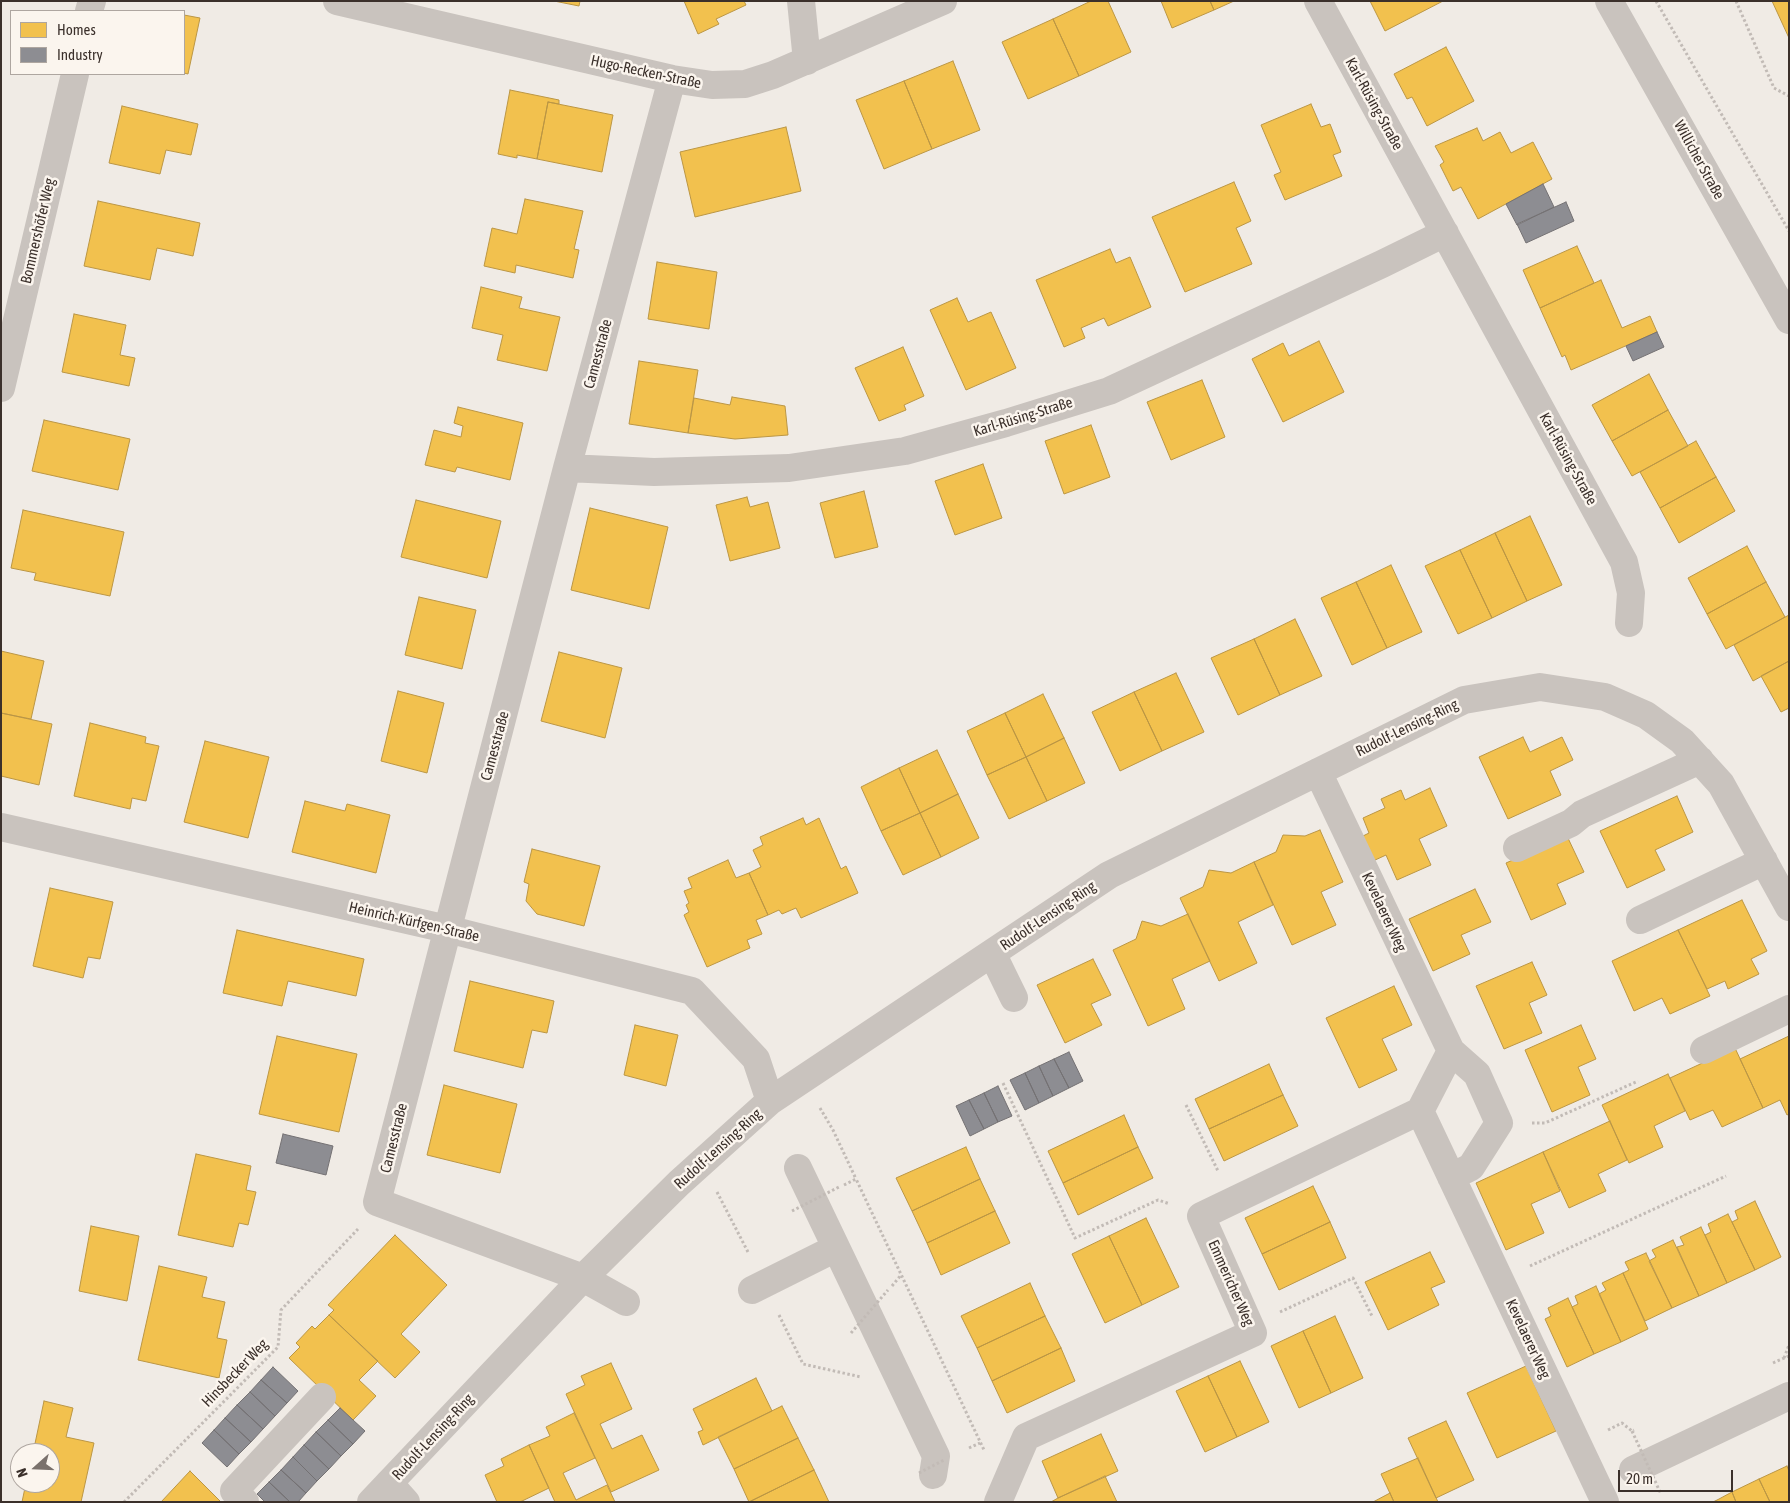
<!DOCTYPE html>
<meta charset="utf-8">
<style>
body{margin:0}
#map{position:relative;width:1790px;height:1503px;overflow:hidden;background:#f0ebe5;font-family:"Asap Condensed",sans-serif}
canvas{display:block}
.frame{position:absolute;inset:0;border:2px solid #3b302b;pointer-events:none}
.legend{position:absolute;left:10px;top:10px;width:175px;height:65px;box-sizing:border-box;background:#fbf5ee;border:1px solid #aea6a0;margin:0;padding:6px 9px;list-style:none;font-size:15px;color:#3b302b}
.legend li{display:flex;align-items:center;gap:10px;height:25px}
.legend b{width:25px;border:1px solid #aea6a0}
.north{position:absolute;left:10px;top:1443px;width:50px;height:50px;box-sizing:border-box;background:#fbf5ee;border:1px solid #aea6a0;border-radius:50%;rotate:250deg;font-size:14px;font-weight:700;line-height:20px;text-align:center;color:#3b302b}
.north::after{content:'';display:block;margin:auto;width:18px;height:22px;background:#7a716c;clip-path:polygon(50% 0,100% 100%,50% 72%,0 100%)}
.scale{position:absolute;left:1618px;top:1470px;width:115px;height:22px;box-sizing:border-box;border:2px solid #3b302b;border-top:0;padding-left:6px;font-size:15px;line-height:18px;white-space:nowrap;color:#3b302b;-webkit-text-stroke:4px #fbf5ee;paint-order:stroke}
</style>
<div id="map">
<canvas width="1790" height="1503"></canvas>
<div class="frame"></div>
<ul class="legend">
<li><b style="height:14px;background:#f2c14e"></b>Homes</li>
<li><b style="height:14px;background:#8d8d92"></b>Industry</li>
</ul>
<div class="north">N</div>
<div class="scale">20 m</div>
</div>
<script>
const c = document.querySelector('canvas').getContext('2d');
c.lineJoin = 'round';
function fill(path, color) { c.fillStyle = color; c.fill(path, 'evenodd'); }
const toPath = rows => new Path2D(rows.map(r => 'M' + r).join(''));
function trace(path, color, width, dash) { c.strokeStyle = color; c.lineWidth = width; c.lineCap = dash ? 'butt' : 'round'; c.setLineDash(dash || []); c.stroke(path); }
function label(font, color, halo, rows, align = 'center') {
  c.font = font + ' "Asap Condensed",sans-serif'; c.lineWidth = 5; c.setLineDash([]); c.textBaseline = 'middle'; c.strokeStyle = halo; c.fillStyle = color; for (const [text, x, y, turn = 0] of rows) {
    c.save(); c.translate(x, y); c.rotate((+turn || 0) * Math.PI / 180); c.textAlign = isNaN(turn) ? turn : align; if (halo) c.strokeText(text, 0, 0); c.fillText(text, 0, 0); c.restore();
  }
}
const homes = toPath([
 [554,1,580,1,579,6,554,1],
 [684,1,744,1,746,5,716,19,719,24,698,34,684,1],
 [1091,1,1108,1,1131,52,1079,76,1053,19,1091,1],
 [1161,1,1210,1,1214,10,1172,28,1161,1],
 [1210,1,1234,1,1214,10,1210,1],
 [1370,1,1443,1,1385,31,1370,1],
 [1772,1,1789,1,1789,38,1772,1],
 [184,15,200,18,188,74,184,73,184,15],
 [1053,19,1079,76,1028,99,1002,42,1053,19],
 [1446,47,1474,101,1427,126,1412,97,1407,99,1394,74,1446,47],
 [953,61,980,130,932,149,904,81,953,61],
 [904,81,932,149,884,169,856,100,904,81],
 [510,90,559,100,559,104,548,102,537,159,517,155,517,158,498,154,510,90],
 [548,102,613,115,602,172,537,159,548,102],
 [1311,104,1321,127,1330,124,1341,152,1333,155,1342,176,1285,200,1274,175,1281,172,1261,125,1311,104],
 [122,106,198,124,191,155,166,150,160,174,109,163,122,106],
 [786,127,801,191,695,217,680,152,786,127],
 [1477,128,1483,141,1500,132,1511,153,1533,142,1552,179,1478,219,1461,187,1453,191,1440,165,1444,162,1435,146,1477,128],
 [1234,182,1251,221,1236,228,1252,264,1185,292,1152,217,1234,182],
 [525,199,583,211,574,249,579,250,573,278,516,265,515,273,484,266,492,228,517,234,525,199],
 [98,201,200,223,193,256,157,248,150,280,84,266,98,201],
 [1577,246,1594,283,1540,308,1523,270,1577,246],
 [1110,249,1116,263,1130,257,1151,307,1108,326,1104,318,1088,325,1081,328,1085,338,1064,347,1036,280,1110,249],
 [657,262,717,272,709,329,648,319,657,262],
 [1601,280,1622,328,1650,316,1657,332,1571,370,1565,355,1562,357,1540,308,1601,280],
 [481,287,522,297,519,308,560,317,547,371,497,360,503,335,472,328,481,287],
 [957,298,968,322,991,312,1016,368,966,390,930,310,957,298],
 [74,314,126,325,120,355,135,358,129,386,62,372,74,314],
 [1319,341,1344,392,1283,422,1252,359,1283,343,1289,356,1319,341],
 [903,347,924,396,904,405,906,410,879,421,855,368,903,347],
 [639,361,698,370,688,433,629,424,639,361],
 [1649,374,1668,410,1612,441,1592,405,1649,374],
 [1202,380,1225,437,1171,460,1147,402,1202,380],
 [732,397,785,406,788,435,735,439,688,433,694,398,730,405,732,397],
 [458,407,523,423,510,480,457,467,455,472,425,465,434,430,461,437,463,426,454,423,458,407],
 [1668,410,1688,446,1632,476,1612,441,1668,410],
 [44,420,130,439,118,490,32,471,44,420],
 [1091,425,1110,477,1064,494,1045,441,1091,425],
 [1696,441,1716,477,1660,508,1640,472,1696,441],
 [983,464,1002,518,955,535,935,481,983,464],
 [1716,477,1735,511,1679,543,1660,508,1716,477],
 [864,491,878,547,835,558,820,503,864,491],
 [747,497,750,507,768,502,780,548,730,561,716,505,747,497],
 [416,500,501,521,487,578,401,557,416,500],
 [590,508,668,527,649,609,571,590,590,508],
 [23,510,124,532,110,596,34,580,36,573,11,568,23,510],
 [1530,516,1562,585,1527,601,1495,533,1530,516],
 [1495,533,1527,601,1492,618,1460,550,1495,533],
 [1747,546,1766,582,1707,614,1688,578,1747,546],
 [1460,550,1492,618,1458,634,1425,566,1460,550],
 [1391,565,1422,632,1387,648,1356,582,1391,565],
 [1356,582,1387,648,1352,665,1321,598,1356,582],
 [1766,582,1785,617,1726,649,1707,614,1766,582],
 [419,597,476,610,462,669,405,655,419,597],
 [1789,615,1789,661,1753,681,1734,645,1789,615],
 [1295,619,1322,676,1280,695,1254,639,1295,619],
 [1254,639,1280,695,1238,715,1211,658,1254,639],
 [1,651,44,661,31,719,1,713,1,651],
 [559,652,622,668,605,738,541,721,559,652],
 [1789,661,1789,708,1781,712,1761,676,1789,661],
 [1176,673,1204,732,1162,751,1134,692,1176,673],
 [398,691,444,703,427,773,381,761,398,691],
 [1134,692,1162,751,1120,771,1092,712,1134,692],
 [1043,694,1064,738,1026,757,1005,713,1043,694],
 [1,713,52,724,39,785,1,776,1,713],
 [1005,713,1026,757,987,775,967,731,1005,713],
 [90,723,146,737,145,743,159,746,146,801,132,798,130,809,74,796,90,723],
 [1523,737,1530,752,1562,737,1573,760,1550,771,1561,795,1508,819,1479,757,1523,737],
 [1064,738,1085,783,1047,801,1026,757,1064,738],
 [205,741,269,757,248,838,184,822,205,741],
 [937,750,958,794,920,813,899,768,937,750],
 [1026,757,1047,801,1009,819,987,775,1026,757],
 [899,768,920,813,881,831,861,787,899,768],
 [1430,788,1447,826,1419,839,1431,865,1397,880,1386,855,1373,861,1361,837,1369,833,1363,818,1385,808,1381,799,1401,790,1405,800,1430,788],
 [958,794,979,838,941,857,920,813,958,794],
 [1677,796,1693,832,1655,850,1665,870,1627,888,1600,831,1677,796],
 [305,801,345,811,347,804,390,815,376,873,292,852,305,801],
 [920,813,941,857,903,875,881,831,920,813],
 [803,818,806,825,819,818,841,869,846,866,858,893,801,918,796,908,782,914,779,910,768,915,749,873,761,867,753,850,763,845,760,837,803,818],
 [1320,830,1343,882,1321,892,1336,925,1292,945,1254,862,1276,852,1283,835,1305,836,1320,830],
 [1567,836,1584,872,1557,884,1566,904,1531,920,1506,863,1567,836],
 [532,849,600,866,584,926,537,914,526,901,529,884,524,882,532,849],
 [728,860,736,878,749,873,768,915,756,920,762,934,747,940,750,948,707,967,684,915,689,912,686,905,689,903,684,891,692,888,688,878,728,860],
 [1254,862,1273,905,1238,922,1257,963,1219,981,1180,898,1203,887,1209,870,1231,873,1254,862],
 [50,888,113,902,100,959,88,957,83,978,33,966,50,888],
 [1475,889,1491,922,1461,935,1470,954,1433,971,1409,919,1475,889],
 [1742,900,1767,951,1751,959,1759,974,1728,989,1725,981,1707,989,1678,930,1742,900],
 [1188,914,1210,961,1172,979,1185,1009,1148,1026,1113,950,1136,939,1142,921,1161,926,1188,914],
 [237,930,364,959,356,996,288,981,282,1006,223,993,237,930],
 [1678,930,1710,996,1670,1014,1662,998,1634,1011,1612,961,1678,930],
 [1093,959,1111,995,1091,1004,1102,1025,1065,1043,1037,985,1093,959],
 [1532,962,1547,995,1529,1003,1542,1033,1504,1049,1476,986,1532,962],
 [470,981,554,1001,547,1033,532,1030,523,1068,454,1051,470,981],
 [1394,986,1412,1025,1382,1039,1397,1070,1359,1088,1326,1018,1394,986],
 [635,1025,678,1035,666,1086,624,1075,635,1025],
 [1581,1025,1596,1059,1578,1067,1590,1095,1552,1112,1525,1050,1581,1025],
 [277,1036,357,1054,339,1132,259,1114,277,1036],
 [1789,1036,1789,1114,1787,1115,1780,1100,1763,1108,1740,1059,1789,1036],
 [1735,1048,1763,1108,1722,1127,1713,1110,1690,1120,1670,1078,1735,1048],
 [1269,1064,1283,1095,1209,1129,1195,1099,1269,1064],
 [1668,1074,1685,1111,1654,1126,1663,1147,1629,1163,1602,1105,1668,1074],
 [444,1085,517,1104,500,1173,427,1155,444,1085],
 [1283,1095,1298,1126,1224,1161,1209,1129,1283,1095],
 [1124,1115,1138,1147,1063,1183,1048,1151,1124,1115],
 [1610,1121,1627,1160,1598,1174,1606,1191,1569,1208,1543,1152,1610,1121],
 [966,1147,980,1179,912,1211,896,1178,966,1147],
 [1138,1147,1153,1178,1078,1215,1063,1183,1138,1147],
 [1543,1152,1560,1191,1531,1204,1544,1233,1506,1250,1476,1183,1543,1152],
 [196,1154,251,1166,246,1190,256,1192,248,1225,239,1223,233,1247,178,1235,196,1154],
 [980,1179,995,1211,927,1243,912,1211,980,1179],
 [1313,1186,1330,1222,1262,1254,1245,1218,1313,1186],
 [1755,1201,1781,1257,1755,1270,1732,1222,1738,1219,1735,1211,1755,1201],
 [995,1211,1010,1243,941,1275,927,1243,995,1211],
 [1728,1214,1755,1270,1727,1283,1705,1235,1711,1232,1708,1224,1728,1214],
 [1146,1218,1179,1287,1142,1305,1109,1236,1146,1218],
 [1330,1222,1346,1258,1279,1290,1262,1254,1330,1222],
 [91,1226,139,1236,127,1301,79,1291,91,1226],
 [1701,1227,1727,1283,1699,1296,1677,1247,1684,1245,1680,1237,1701,1227],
 [395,1235,447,1285,401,1334,420,1352,395,1378,329,1315,334,1310,328,1305,395,1235],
 [1109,1236,1142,1305,1105,1323,1072,1254,1109,1236],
 [1673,1240,1699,1296,1672,1308,1649,1261,1656,1257,1652,1250,1673,1240],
 [1430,1252,1445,1282,1431,1288,1439,1305,1388,1330,1365,1282,1430,1252],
 [1646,1253,1672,1308,1645,1321,1623,1273,1629,1270,1625,1262,1646,1253],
 [159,1266,207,1277,202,1297,225,1302,217,1338,227,1340,219,1378,138,1360,159,1266],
 [1623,1273,1648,1329,1621,1342,1599,1294,1606,1290,1602,1283,1623,1273],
 [1030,1283,1045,1316,977,1348,961,1316,1030,1283],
 [1596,1286,1621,1342,1594,1354,1572,1307,1578,1304,1575,1296,1596,1286],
 [1568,1298,1594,1354,1567,1367,1545,1319,1551,1316,1548,1308,1568,1298],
 [329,1315,378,1361,359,1380,376,1396,353,1420,289,1358,300,1347,296,1343,312,1326,315,1329,329,1315],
 [1045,1316,1061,1348,992,1381,977,1348,1045,1316],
 [1335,1316,1363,1378,1331,1393,1303,1331,1335,1316],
 [1303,1331,1331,1393,1299,1408,1271,1346,1303,1331],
 [1061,1348,1075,1381,1007,1413,992,1381,1061,1348],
 [1240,1361,1269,1422,1237,1437,1208,1376,1240,1361],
 [611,1363,632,1409,600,1424,612,1449,642,1435,659,1470,611,1492,566,1394,585,1385,581,1376,611,1363],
 [1526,1366,1556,1431,1497,1458,1467,1393,1526,1366],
 [1208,1376,1237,1437,1205,1452,1176,1391,1208,1376],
 [756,1378,772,1411,703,1445,698,1432,703,1430,693,1409,756,1378],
 [44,1401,73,1408,66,1437,94,1443,81,1502,22,1502,26,1483,50,1483,50,1453,33,1453,44,1401],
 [782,1406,798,1438,734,1469,718,1437,782,1406],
 [574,1413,595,1458,563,1473,576,1500,607,1485,615,1502,555,1502,529,1445,550,1436,546,1427,574,1413],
 [1446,1421,1474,1480,1436,1498,1408,1438,1446,1421],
 [1101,1434,1118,1471,1058,1498,1042,1461,1101,1434],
 [798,1438,814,1470,749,1502,734,1469,798,1438],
 [529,1445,549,1488,520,1502,497,1502,485,1475,504,1466,501,1459,529,1445],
 [1418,1458,1438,1502,1394,1502,1381,1474,1418,1458],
 [1787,1466,1789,1471,1789,1502,1770,1502,1759,1479,1787,1466],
 [814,1470,829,1502,749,1502,814,1470],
 [190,1471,221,1502,161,1502,190,1471],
 [1105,1476,1117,1502,1051,1502,1058,1498,1105,1476],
 [1759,1479,1770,1502,1736,1502,1732,1492,1759,1479],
 [1732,1492,1736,1502,1713,1502,1719,1499,1732,1492],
 [1390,1493,1394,1502,1373,1502,1390,1493]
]);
fill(homes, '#f2c14e');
trace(homes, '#bb9644', 1);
const industry = toPath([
 [1543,184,1554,207,1517,225,1506,204,1543,184],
 [1566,202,1574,221,1526,243,1517,224,1566,202],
 [1657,332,1664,347,1633,361,1626,346,1657,332],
 [1069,1052,1083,1081,1069,1088,1054,1059,1069,1052],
 [1054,1059,1069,1088,1053,1096,1039,1066,1054,1059],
 [1039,1066,1053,1096,1039,1103,1025,1073,1039,1066],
 [1025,1073,1039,1103,1025,1110,1010,1080,1025,1073],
 [998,1086,1012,1116,998,1122,984,1093,998,1086],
 [984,1093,998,1122,984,1129,969,1100,984,1093],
 [969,1100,984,1129,970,1136,956,1106,969,1100],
 [283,1134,333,1146,326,1175,276,1163,283,1134],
 [273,1367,298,1391,287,1403,261,1380,273,1367],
 [261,1380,287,1403,275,1416,250,1392,261,1380],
 [250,1392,275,1416,263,1429,237,1405,250,1392],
 [237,1405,263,1429,251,1442,225,1418,237,1405],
 [340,1408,365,1431,353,1444,328,1420,340,1408],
 [225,1418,251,1442,239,1454,214,1430,225,1418],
 [328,1420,353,1444,341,1456,316,1432,328,1420],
 [214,1430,239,1454,227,1467,202,1443,214,1430],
 [316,1432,341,1456,329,1469,304,1445,316,1432],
 [304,1445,329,1469,317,1481,293,1457,304,1445],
 [293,1457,317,1481,306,1493,281,1470,293,1457],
 [281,1470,306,1493,298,1502,290,1502,269,1482,281,1470],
 [269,1482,290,1502,265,1502,257,1494,269,1482]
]);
fill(industry, '#8d8d92');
trace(industry, '#747173', 1);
trace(toPath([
 [1656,1,1789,231],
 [1736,1,1774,88,1789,96],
 [1003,1083,1075,1238,1158,1200,1170,1204],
 [1186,1105,1218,1171],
 [820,1108,833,1130,856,1179],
 [1532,1123,1545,1123,1638,1081],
 [844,1185,856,1179,984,1450],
 [717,1192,749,1254],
 [1530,1266,1726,1176],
 [892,1286,901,1275],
 [1280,1312,1353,1278,1372,1316],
 [779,1315,803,1364,861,1377],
 [1784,1358,1789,1345],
 [1773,1363,1789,1356],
 [1608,1430,1622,1423,1632,1431,1634,1430],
 [969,1448,980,1443],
 [124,1502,278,1347,281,1310,358,1229]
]), '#c2bbb6', 3, [2.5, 2.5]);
trace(toPath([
 [337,1,672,79,712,85,745,84,773,75,943,1],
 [801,1,807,61],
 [1318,1,1624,562,1631,593,1629,623],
 [1609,1,1789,320],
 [89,11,92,1],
 [1,388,75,74],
 [567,468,654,472,789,468,905,451,1006,423,1109,391,1382,264,1445,233],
 [1318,772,1451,1051,1420,1111,1605,1502],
 [1,827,447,929,692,991,756,1059,770,1101],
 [1517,848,1571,823,1582,814,1700,760],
 [1640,920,1764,861],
 [992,953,1014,998],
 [1704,1050,1789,1009],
 [1451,1051,1477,1074,1499,1123,1471,1167,1451,1177],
 [798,1168,936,1456,933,1475],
 [752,1290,836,1248],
 [626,1302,583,1278,377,1202,567,468,672,79],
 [1633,1470,1789,1396],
 [389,1483,406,1502],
 [245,1502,234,1491,322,1397],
 [371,1502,583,1278,679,1183,770,1101,1109,875,1464,700,1540,687,1605,697,1646,715,1682,741,1721,784,1789,907],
 [998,1502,1026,1437,1253,1333,1201,1216,1420,1111]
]), '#c9c3be', 28);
trace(toPath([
 [792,1211,839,1187],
 [851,1333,888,1290],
 [1632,1431,1661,1494],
 [919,1473,944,1460]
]), '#c2bbb6', 3, [2.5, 2.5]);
label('15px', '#3b302b', '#fbf5ee', [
 ["Hugo-Recken-Straße",646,72,12],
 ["Karl-Rüsing-Straße",1374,104,61],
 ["Willicher Straße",1699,160,61],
 ["Bommershöfer Weg",38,231,-77],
 ["Camesstraße",598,354,-75],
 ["Karl-Rüsing-Straße",1023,417,-17],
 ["Karl-Rüsing-Straße",1568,459,61],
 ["Rudolf-Lensing-Ring",1407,728,-26],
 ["Camesstraße",495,746,-75],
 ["Kevelaerer Weg",1384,912,65],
 ["Rudolf-Lensing-Ring",1048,916,-34],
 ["Heinrich-Kürfgen-Straße",414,922,13],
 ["Camesstraße",394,1138,-76],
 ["Rudolf-Lensing-Ring",718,1149,-42],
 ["Emmericher Weg",1231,1283,66],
 ["Kevelaerer Weg",1528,1339,65],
 ["Hinsbecker Weg",235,1373,-46],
 ["Rudolf-Lensing-Ring",433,1437,-47]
]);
</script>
